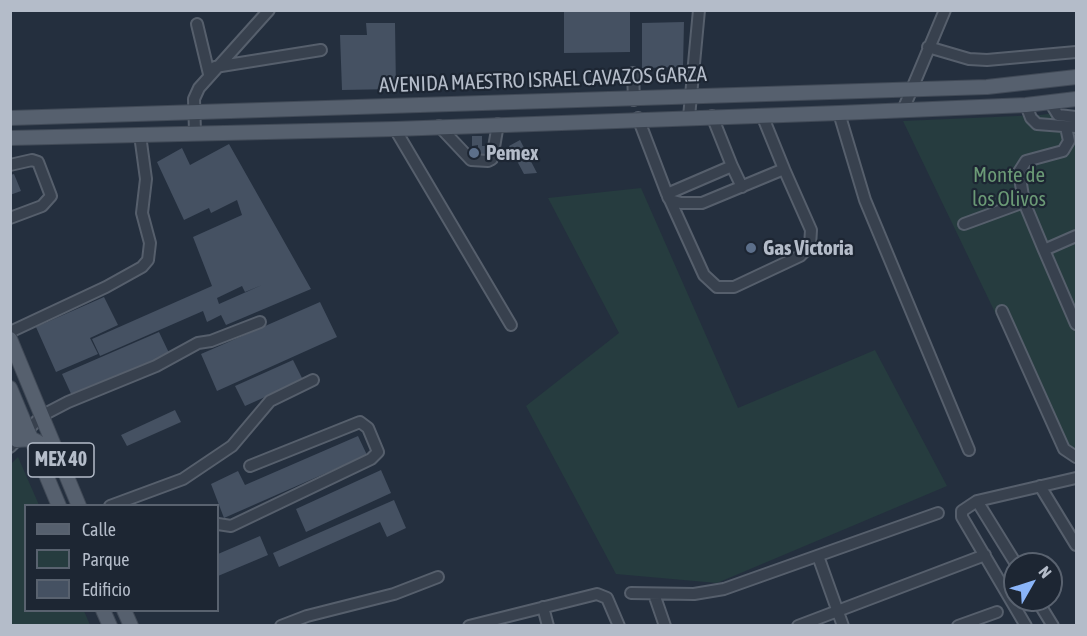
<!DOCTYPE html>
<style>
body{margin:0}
#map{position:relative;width:1087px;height:636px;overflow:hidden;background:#242f3e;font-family:"Asap Condensed",sans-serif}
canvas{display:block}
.frame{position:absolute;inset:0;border:12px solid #b4bcc9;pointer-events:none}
.legend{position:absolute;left:24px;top:504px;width:195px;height:108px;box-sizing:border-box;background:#1d2633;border:2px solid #59626f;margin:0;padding:8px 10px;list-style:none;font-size:18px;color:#b4bcc9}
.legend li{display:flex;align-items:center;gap:12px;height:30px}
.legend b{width:30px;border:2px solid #59626f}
.north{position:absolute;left:1003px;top:552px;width:60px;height:60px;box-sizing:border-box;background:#1d2633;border:2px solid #59626f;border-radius:50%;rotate:51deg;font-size:16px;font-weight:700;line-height:24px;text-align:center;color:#b4bcc9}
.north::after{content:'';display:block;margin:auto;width:21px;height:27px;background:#8ab4f8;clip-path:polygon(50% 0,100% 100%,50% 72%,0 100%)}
</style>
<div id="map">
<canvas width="1087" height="636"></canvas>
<div class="frame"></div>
<ul class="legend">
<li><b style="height:8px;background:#56606e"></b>Calle</li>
<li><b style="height:16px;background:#263c3f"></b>Parque</li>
<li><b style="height:16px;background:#455162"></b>Edificio</li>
</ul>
<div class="north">N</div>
</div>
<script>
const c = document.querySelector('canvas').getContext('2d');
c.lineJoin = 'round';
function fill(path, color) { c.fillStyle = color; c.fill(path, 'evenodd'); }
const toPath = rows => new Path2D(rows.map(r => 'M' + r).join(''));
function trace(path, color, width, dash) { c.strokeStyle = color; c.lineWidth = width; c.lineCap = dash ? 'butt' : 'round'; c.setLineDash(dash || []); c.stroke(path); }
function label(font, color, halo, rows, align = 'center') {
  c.font = font + ' "Asap Condensed",sans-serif'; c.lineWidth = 4.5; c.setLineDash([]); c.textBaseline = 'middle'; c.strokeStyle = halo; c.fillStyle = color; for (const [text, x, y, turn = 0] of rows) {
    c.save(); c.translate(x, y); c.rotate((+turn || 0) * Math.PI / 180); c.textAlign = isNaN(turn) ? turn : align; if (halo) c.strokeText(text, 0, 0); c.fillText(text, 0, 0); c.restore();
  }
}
fill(toPath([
 [1076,110,1076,455,1065,458,903,121,1040,115],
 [641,188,738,408,875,350,947,486,717,583,616,574,526,406,619,333,548,198],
 [18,457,39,505,26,506,26,610,84,611,90,625,11,625,10,465]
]), '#263c3f');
fill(toPath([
 [564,10,630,10,630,52,564,53],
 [684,22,683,67,642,68,642,23],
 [366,23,395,23,396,89,342,90,340,35,367,35],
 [472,136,482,136,482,146,487,146,487,156,478,157,478,145,472,146],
 [520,140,537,173,524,174,509,146],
 [229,144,311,289,226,325,221,315,207,322,203,311,100,356,92,339,212,286,193,237,242,215,237,200,211,213,209,208,184,220,157,162,182,148,190,165],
 [262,285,219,304,217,298,242,286,245,292],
 [14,174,21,191,10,195,10,175],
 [104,297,118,325,90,338,98,354,56,372,36,327],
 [320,302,337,337,217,391,201,354],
 [159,332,170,355,73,398,62,374],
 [293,360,303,380,245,406,235,386],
 [175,410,181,422,127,446,121,435],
 [358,436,367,455,224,518,211,484,238,471,245,485],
 [381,470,391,493,306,532,296,509],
 [394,500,406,528,387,537,380,522,279,567,273,553],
 [260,536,268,555,218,576,218,554]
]), '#455162');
const minor = toPath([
 [197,24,209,74],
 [928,47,969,59,987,60,1076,52],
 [215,67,321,50],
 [633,73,634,100],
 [1050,102,1058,115,1076,117],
 [1026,105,1031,118,1037,124,1076,127],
 [903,110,945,10],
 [839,113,865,200,969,450],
 [689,117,699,10],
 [638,118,667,194,732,166,712,116],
 [439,126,471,160,488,161,492,159,498,124],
 [395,129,511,325],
 [195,132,194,99,199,88,269,10],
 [10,165,32,160,38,162,51,196,42,206,10,218],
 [732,166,742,187],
 [668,197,670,200,681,203,702,203,784,169,762,115],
 [670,200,704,275,717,287,734,287,800,256,810,246,811,230,784,169],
 [964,224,1024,202],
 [1076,236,1044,250,1076,324],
 [1044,250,1024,202,1019,172,1026,161,1063,151,1069,141,1066,127],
 [1002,311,1064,449,1076,457],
 [10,332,106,287,142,267,148,260,150,243,142,213,146,179,140,135],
 [10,447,43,415,68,402,156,366,198,343,211,341,260,322],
 [1040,486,1076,545],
 [977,501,1016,564],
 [110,506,183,479,232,446,270,401,313,380],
 [218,524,231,526,371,459,378,452,368,428,360,422,250,466],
 [818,556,843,626],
 [631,593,694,594,724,589,938,513],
 [654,594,665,626],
 [1037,600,1053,626],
 [543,607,548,626],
 [281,626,307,616,394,594,438,577],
 [469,626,597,594,607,598,619,626],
 [798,626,985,555],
 [958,626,997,612],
 [1026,626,962,517,962,511,977,501,1076,478]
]);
const major = toPath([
 [10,118,987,87,1076,77],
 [10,138,395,129,839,113,1026,105,1076,99],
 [10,339,79,506],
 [10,388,59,506],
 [10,417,17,440,32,439,38,442],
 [103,610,110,626],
 [124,610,131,626]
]);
trace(minor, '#565f6c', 14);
trace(major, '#414a57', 16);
trace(minor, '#38414e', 10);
trace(major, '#56606e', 14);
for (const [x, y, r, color] of [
 [474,153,6,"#5c6f8a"],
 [751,248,6,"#5c6f8a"]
]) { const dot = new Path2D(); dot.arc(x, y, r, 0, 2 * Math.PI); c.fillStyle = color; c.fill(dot); trace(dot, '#1d2633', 2); }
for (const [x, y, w] of [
 [61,460,66]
]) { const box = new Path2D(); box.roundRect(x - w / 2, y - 17, w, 34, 4.5); c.fillStyle = '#1d2633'; c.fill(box); trace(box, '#b4bcc9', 1.5); }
label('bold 20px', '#b4bcc9', null, [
 ["MEX 40",61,460]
]);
label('21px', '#b4bcc9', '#1d2633', [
 ["AVENIDA MAESTRO ISRAEL CAVAZOS GARZA",543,80,-2]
]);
label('bold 21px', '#b4bcc9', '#1d2633', [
 ["Pemex",486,153],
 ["Gas Victoria",763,248]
], 'left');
label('21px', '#6b9a76', '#1d2633', [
 ["Monte de",1009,175],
 ["los Olivos",1009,199]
]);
</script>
